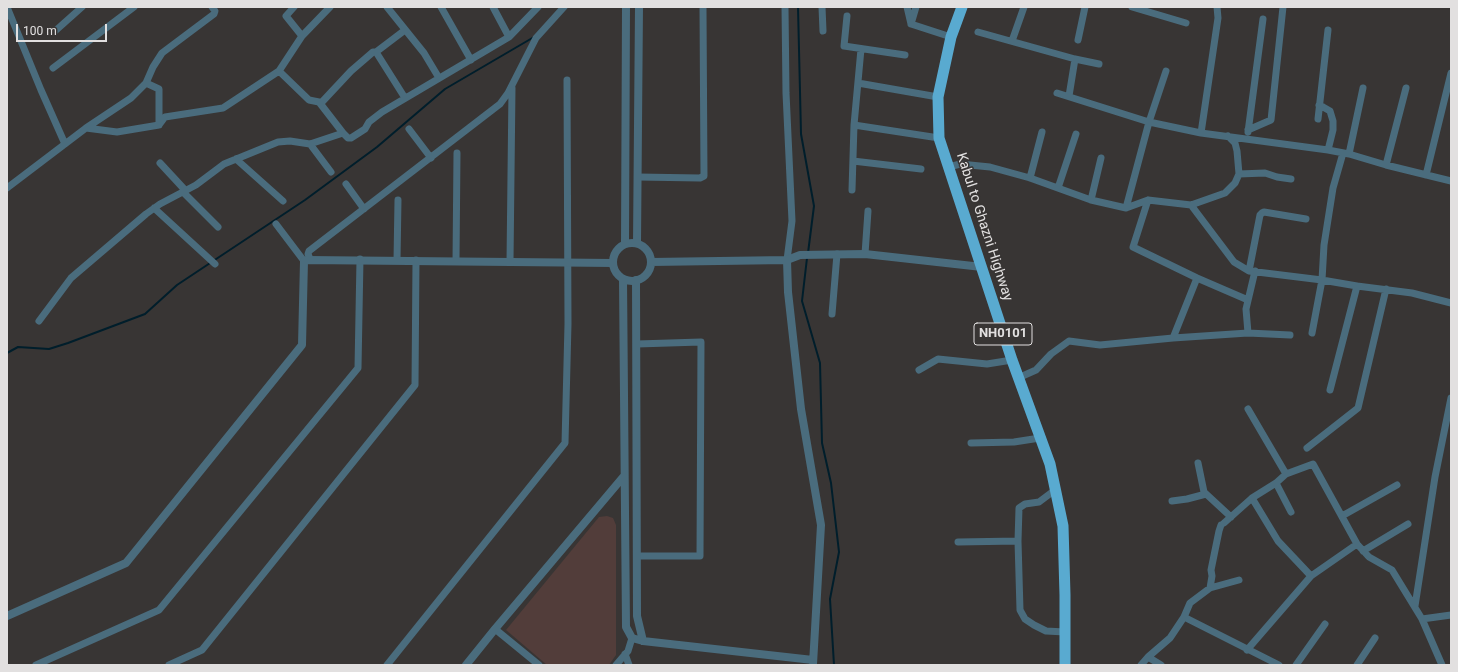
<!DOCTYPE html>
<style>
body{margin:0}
#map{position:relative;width:1458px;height:672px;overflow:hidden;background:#383534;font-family:Roboto,sans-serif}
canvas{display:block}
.frame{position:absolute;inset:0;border:8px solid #e2e0e0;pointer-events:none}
.scale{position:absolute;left:16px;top:24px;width:91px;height:18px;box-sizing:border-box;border:2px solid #e2e0e0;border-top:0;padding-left:5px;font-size:12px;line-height:14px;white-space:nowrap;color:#e2e0e0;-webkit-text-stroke:3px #383534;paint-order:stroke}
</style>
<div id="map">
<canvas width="1458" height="672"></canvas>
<div class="frame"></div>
<div class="scale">100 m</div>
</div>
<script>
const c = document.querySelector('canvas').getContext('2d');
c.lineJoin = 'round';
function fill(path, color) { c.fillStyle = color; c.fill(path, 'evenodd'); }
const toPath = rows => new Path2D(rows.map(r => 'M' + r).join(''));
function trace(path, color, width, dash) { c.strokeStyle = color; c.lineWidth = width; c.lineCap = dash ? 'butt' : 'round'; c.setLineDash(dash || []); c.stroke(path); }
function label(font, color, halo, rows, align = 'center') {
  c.font = font + ' Roboto,sans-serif'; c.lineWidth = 3; c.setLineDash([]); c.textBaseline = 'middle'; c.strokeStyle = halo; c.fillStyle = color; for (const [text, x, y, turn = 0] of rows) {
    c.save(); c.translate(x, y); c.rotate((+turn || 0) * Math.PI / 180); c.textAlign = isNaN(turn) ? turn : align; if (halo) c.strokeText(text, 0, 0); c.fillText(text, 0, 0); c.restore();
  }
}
fill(toPath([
 [607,516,613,518,616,525,616,655,609,665,547,665,506,630,599,517]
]), '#523d3a');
trace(toPath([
 [798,7,801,134,814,206,808,253],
 [807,258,802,301,820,363,822,443,831,483,839,552,830,599,834,665],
 [7,353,18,347,49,349,68,343,145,314,177,285,305,200,377,147,445,89,534,37]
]), '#001e2b', 2);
trace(toPath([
 [7,7,41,90,65,144],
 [294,7,286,16,302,36],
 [387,7,424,53,439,78],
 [441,7,471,60],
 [493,7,509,37],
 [785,7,786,93,792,221,787,260],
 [822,7,823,31],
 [907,7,911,24],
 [1132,7,1186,23],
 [847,16,844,46,905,55],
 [911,24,951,37],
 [911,24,916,7],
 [54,32,82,7],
 [978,32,1075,59,1099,64],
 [1078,40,1085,7],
 [1012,41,1024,7],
 [376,52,405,30],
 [53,68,134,7],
 [279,71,309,100,319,102,343,133],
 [146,83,159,89,159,125],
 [858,83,938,97],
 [1057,93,1149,122,1201,133,1328,150,1349,154,1386,165,1451,181],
 [1069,96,1075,59],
 [319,102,322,102,351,71,373,52,376,52,405,98],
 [1319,105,1323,107,1330,111,1333,121,1333,130,1328,150],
 [1318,119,1328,30],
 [854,125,939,138],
 [86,128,131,98,146,83,153,67,162,53,214,14,215,11,212,7],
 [409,129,431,158],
 [1248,130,1271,120,1283,7],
 [1248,132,1263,19],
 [1201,133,1218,18,1217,7],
 [310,144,331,172],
 [1349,154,1363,88],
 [236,159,283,201],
 [853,161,921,169],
 [160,163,185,190],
 [1386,165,1406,88],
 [949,167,960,164,990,167,1030,178,1091,200,1126,208,1148,200,1191,205,1225,193,1235,183,1239,174,1237,151,1235,143,1228,136],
 [1239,174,1265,173,1277,177,1291,179],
 [1426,175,1451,73],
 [638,177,700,178,704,176,703,7],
 [1030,178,1042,132],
 [346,184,364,209],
 [7,188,86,128,117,132,159,125,165,117,223,108,279,71,302,36,330,7],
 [1058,188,1076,134],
 [852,190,854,125,861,49],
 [183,192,218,227],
 [1091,200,1101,158],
 [1148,200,1133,247,1197,278,1248,300],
 [1191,205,1234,262,1249,271,1322,280,1357,286,1412,293,1451,303],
 [154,208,215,264],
 [1126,208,1149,122,1166,71],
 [276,224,304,261],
 [865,254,868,211],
 [310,259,308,254,309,251,500,104,508,93,536,38,564,7],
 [397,260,398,200],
 [456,261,457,153],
 [510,262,512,88],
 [1249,271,1260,215,1262,213,1264,212,1306,219],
 [832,314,837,254],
 [39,321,71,278,146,214,160,204,196,185,224,164,278,142,290,141,310,144,343,133,348,138,351,138,365,129,369,122,382,112,509,37,538,7],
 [1248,333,1246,309,1255,271],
 [1312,333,1322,280,1324,245,1333,188,1343,153],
 [1173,338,1197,278],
 [637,344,701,342,700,556,637,556],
 [919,370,938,359,987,364,1012,360],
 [1018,378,1036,370,1051,354,1069,341,1100,345,1173,338,1248,333,1290,335],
 [1330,390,1357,286],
 [1248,409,1286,474],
 [971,443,1014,442,1040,438],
 [1307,448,1358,408,1386,289],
 [1198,463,1204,492,1231,517],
 [1276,483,1291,512],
 [1055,490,1039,502,1025,504,1019,508,1018,541,1020,610,1025,619,1034,625,1046,631,1065,632],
 [1252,498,1278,541,1311,576],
 [1172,501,1187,499,1206,494],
 [1342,516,1397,485],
 [1224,523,1252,498,1276,483,1286,474,1313,464,1357,544,1369,557,1392,570,1422,619,1442,665],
 [958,542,1018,541],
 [1363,551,1408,524],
 [1210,588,1212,576,1211,570,1219,531,1221,525],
 [1415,606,1435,477,1451,398],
 [1184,617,1279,665],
 [1422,619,1451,615],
 [495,629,539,665],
 [1247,650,1311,576,1357,544],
 [625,654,629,665],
 [1148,657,1161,665],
 [36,665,159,610,358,368,360,259],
 [169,665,202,650,415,385,416,260],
 [387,665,565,443,568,324,567,80],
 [616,665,628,651,632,638],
 [1141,665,1148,657,1170,638,1184,617,1190,603,1210,588,1239,580],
 [1296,665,1325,624],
 [1357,665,1375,638]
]), '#4a6c7d', 7);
trace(toPath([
 '613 262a19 19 0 1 1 38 0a19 19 0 1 1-38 0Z',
 [637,243,639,7],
 [625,244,626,7],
 [787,260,788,292,801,409,821,525,813,664],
 [651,262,787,260,800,255,865,254,982,267],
 [623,279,626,627,632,638,643,641,813,660],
 [636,280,637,616,643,641],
 [7,616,126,563,302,345,304,261,307,260,613,263],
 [466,665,495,629,624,476]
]), '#4a6c7d', 8);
trace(toPath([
 [962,7,951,37,938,97,939,138,1012,360,1050,464,1063,526,1065,595,1065,665]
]), '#59aad0', 11);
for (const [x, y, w] of [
 [1003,334,58]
]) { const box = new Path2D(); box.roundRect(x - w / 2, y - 11, w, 22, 3); c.fillStyle = '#383534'; c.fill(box); trace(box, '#e2e0e0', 1); }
label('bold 13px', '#e2e0e0', null, [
 ["NH0101",1003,334]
]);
label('14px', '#e2e0e0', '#383534', [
 ["Kabul to Ghazni Highway",984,227,72]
]);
</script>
